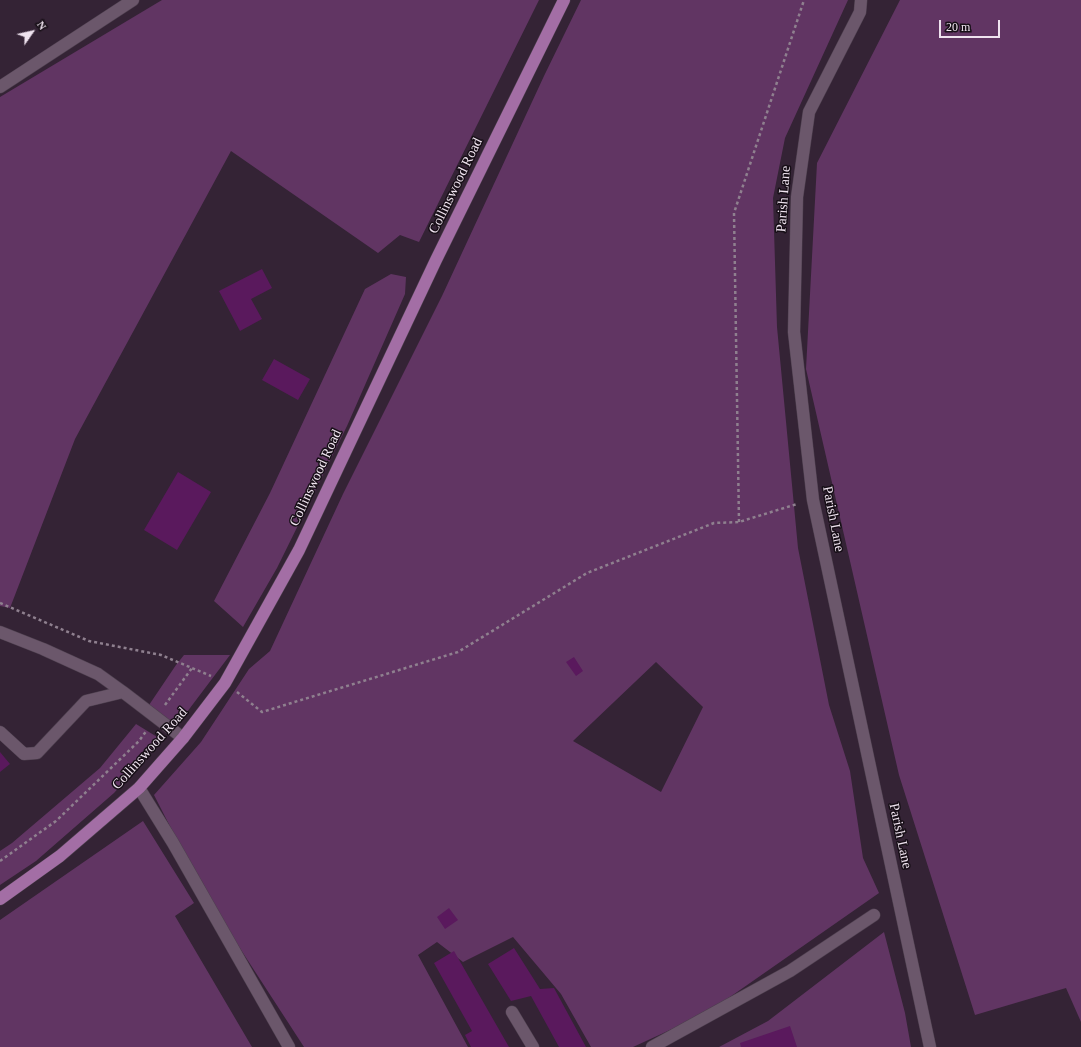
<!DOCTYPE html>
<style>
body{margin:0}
#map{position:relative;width:1081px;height:1047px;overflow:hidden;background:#342335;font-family:Georgia,serif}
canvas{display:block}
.north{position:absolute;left:12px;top:12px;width:40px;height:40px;-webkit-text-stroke:3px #170f17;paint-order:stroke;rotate:56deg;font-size:11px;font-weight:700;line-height:16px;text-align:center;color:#efe3ef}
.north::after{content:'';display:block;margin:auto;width:14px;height:18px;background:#efe3ef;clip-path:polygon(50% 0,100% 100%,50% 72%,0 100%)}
.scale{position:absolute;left:939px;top:20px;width:61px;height:18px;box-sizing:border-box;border:2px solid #efe3ef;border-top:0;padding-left:5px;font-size:12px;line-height:14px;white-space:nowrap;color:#efe3ef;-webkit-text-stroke:3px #170f17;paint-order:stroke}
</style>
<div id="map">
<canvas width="1081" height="1047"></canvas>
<div class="north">N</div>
<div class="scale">20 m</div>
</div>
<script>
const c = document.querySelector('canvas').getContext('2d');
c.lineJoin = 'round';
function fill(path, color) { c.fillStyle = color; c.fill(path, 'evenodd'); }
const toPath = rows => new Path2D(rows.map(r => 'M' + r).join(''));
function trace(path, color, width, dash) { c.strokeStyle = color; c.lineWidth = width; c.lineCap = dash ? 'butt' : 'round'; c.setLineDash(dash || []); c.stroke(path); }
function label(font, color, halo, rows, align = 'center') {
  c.font = font + ' Georgia,serif'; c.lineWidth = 3; c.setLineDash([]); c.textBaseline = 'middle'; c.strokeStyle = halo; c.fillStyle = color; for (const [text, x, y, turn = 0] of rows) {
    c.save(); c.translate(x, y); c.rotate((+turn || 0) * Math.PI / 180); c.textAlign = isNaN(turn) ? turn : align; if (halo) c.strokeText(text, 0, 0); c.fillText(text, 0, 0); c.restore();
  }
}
fill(toPath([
 [162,0,539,0,419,242,400,235,378,253,231,151,75,439,10,608,0,606,0,97],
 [581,0,848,0,785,138,773,198,777,327,798,548,829,705,850,771,863,858,879,893,707,1013,633,1047,591,1047,561,994,513,937,463,962,437,942,418,955,468,1047,304,1047,204,893,154,795,201,742,249,669,270,651,343,494,442,296,544,76],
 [656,662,703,707,661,792,573,741],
 [900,0,1081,0,1081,1022,1066,988,975,1015,899,775,806,369,817,163],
 [391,274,406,277,405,294,347,426,277,568,243,627,214,601,270,493,365,289],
 [184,655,230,655,181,720,169,722,149,705,176,665],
 [136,724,162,740,114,793,36,861,0,885,0,851,12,843,100,768],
 [143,821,194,903,175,916,252,1047,0,1047,0,920],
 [884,932,905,1013,911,1047,719,1047,768,1021]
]), '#613563');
fill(toPath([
 [262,269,272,288,251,299,262,319,240,331,219,291],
 [274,359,310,379,298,400,262,380],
 [178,472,211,492,177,550,144,530],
 [574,657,583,671,576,676,566,662],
 [0,752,10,764,0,772],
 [449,908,458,920,445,929,437,917],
 [514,948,540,989,554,988,586,1047,559,1047,531,996,511,1001,488,964],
 [454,951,509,1047,471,1047,465,1035,472,1031,434,963],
 [790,1026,797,1047,741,1047,740,1043]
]), '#5a195d');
const minor = toPath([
 [861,0,860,12,809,112,797,197,794,332,813,500,930,1047],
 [0,87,133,0],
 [0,632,43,649,98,674,123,692],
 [0,732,24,754,37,753,86,701,123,692,183,738],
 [139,788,173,843,289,1047],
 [512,1012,533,1047],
 [652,1047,790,971,874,915]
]);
const major = toPath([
 [0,899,60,856,139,788,183,738,225,683,299,550,436,260,564,0]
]);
trace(minor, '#4e404f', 13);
trace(major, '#4e404f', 13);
trace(toPath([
 [739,522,734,213,804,0],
 [0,603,89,641,161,655,211,676],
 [237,692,262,712,458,652,587,573,714,523,739,522,797,504],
 [165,705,192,668],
 [0,861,56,821,139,741,147,730]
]), '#8f808f', 2.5, [3, 3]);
trace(minor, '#6b576b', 12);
trace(major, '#a36ea5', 12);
label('14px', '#efe3ef', '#170f17', [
 ["Collinswood Road",456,186,-64],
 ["Parish Lane",784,199,-86],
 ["Collinswood Road",316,478,-65],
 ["Parish Lane",833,519,79],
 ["Collinswood Road",150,749,-48],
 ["Parish Lane",900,836,78]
]);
</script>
